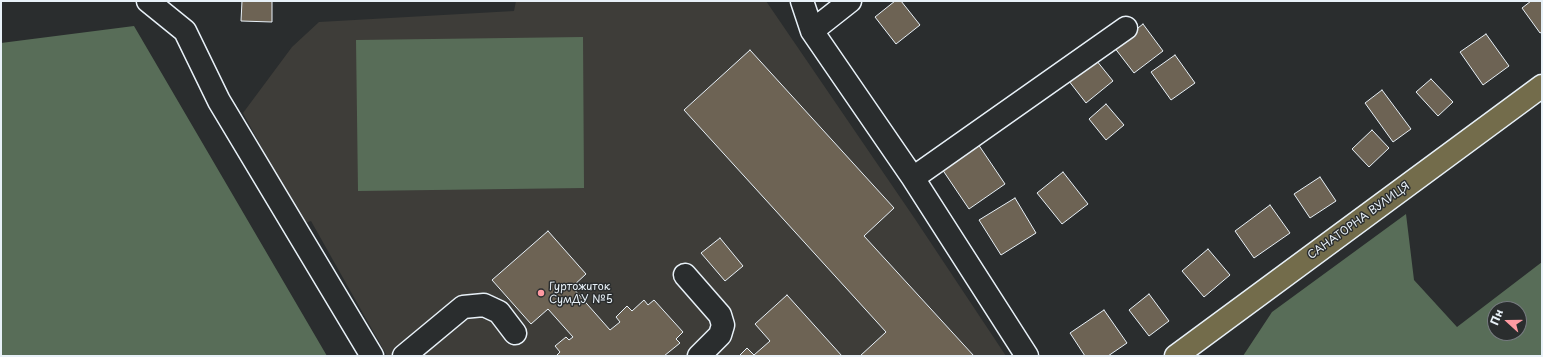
<!DOCTYPE html>
<meta charset="utf-8">
<style>
body{margin:0}
#map{position:relative;width:1543px;height:357px;overflow:hidden;background:#2a2d2e;font-family:"Playpen Sans",sans-serif}
canvas{display:block}
.frame{position:absolute;inset:0;border:2px solid #e8f1f8;pointer-events:none}
.north{position:absolute;left:1487px;top:301px;width:40px;height:40px;box-sizing:border-box;background:#2a2d2e;border:1px solid #767b7f;border-radius:50%;rotate:291deg;font-size:11px;font-weight:700;line-height:16px;text-align:center;color:#e8f1f8}
.north::after{content:'';display:block;margin:auto;width:14px;height:18px;background:#ff9aa2;clip-path:polygon(50% 0,100% 100%,50% 72%,0 100%)}
</style>
<div id="map">
<canvas width="1543" height="357"></canvas>
<div class="frame"></div>
<div class="north">Пн</div>
</div>
<script>
const c = document.querySelector('canvas').getContext('2d');
c.lineJoin = 'round';
function fill(path, color) { c.fillStyle = color; c.fill(path, 'evenodd'); }
const toPath = rows => new Path2D(rows.map(r => 'M' + r).join(''));
function trace(path, color, width, dash) { c.strokeStyle = color; c.lineWidth = width; c.lineCap = dash ? 'butt' : 'round'; c.setLineDash(dash || []); c.stroke(path); }
function label(font, color, halo, rows, align = 'center') {
  c.font = font + ' "Playpen Sans",sans-serif'; c.lineWidth = 3; c.setLineDash([]); c.textBaseline = 'middle'; c.strokeStyle = halo; c.fillStyle = color; for (const [text, x, y, turn = 0] of rows) {
    c.save(); c.translate(x, y); c.rotate((+turn || 0) * Math.PI / 180); c.textAlign = isNaN(turn) ? turn : align; if (halo) c.strokeText(text, 0, 0); c.fillText(text, 0, 0); c.restore();
  }
}
fill(toPath([
 [516,1,766,1,915,219,1006,356,387,356,311,221,303,224,243,113,292,47,319,22,514,11]
]), '#3e3d39');
fill(toPath([
 [134,26,327,356,1,356,1,43],
 [583,37,584,188,358,191,356,40],
 [1406,214,1414,280,1457,327,1542,262,1542,356,1243,356,1272,312],
 [1495,309,1519,309,1519,333,1495,333]
]), '#586d58');
const building = toPath([
 [242,1,272,1,272,22,241,21,242,1],
 [895,1,901,1,920,25,896,44,875,17,895,1],
 [1531,1,1542,1,1542,32,1540,33,1522,8,1531,1],
 [1143,24,1163,51,1134,73,1114,47,1143,24],
 [1486,34,1509,66,1483,85,1460,52,1486,34],
 [750,50,894,208,864,236,974,356,860,356,886,332,684,110,750,50],
 [1092,55,1113,81,1086,103,1065,76,1092,55],
 [1175,55,1195,83,1171,100,1151,72,1175,55],
 [1431,79,1453,102,1438,116,1416,92,1431,79],
 [1382,90,1411,129,1393,142,1365,103,1382,90],
 [1106,104,1124,125,1106,140,1089,119,1106,104],
 [1372,130,1389,148,1369,167,1352,149,1372,130],
 [978,144,1005,184,969,209,942,169,978,144],
 [1063,172,1088,204,1062,224,1037,193,1063,172],
 [1320,177,1336,201,1310,218,1294,194,1320,177],
 [1015,198,1036,233,1001,255,979,220,1015,198],
 [1270,205,1290,233,1254,258,1235,231,1270,205],
 [548,231,586,274,572,287,610,330,620,322,616,317,627,306,632,311,644,300,648,305,654,300,683,332,676,339,680,343,664,356,556,356,560,352,555,346,566,337,569,340,573,337,548,309,531,324,492,280,548,231],
 [720,238,743,266,725,281,701,253,720,238],
 [1208,249,1230,275,1204,297,1182,271,1208,249],
 [1149,294,1169,321,1149,336,1129,310,1149,294],
 [787,295,842,356,739,356,747,348,754,355,770,341,755,324,787,295],
 [1104,310,1127,343,1108,356,1085,356,1070,333,1104,310]
]);
fill(building, '#6d6354');
trace(building, '#e8f1f8', 1);
const minor = toPath([
 [148,1,185,31,219,101,372,356],
 [802,1,812,31,913,178,1027,356],
 [812,31,850,1],
 [913,178,1126,28],
 [685,275,720,315,723,325,720,335,699,356],
 [404,356,463,307,484,305,499,312,515,333]
]);
const major = toPath([
 [1176,356,1542,86]
]);
trace(minor, '#e8f1f8', 25);
trace(major, '#e8f1f8', 25);
trace(minor, '#2a2d2e', 22);
trace(major, '#736c4b', 22);
for (const [x, y, r, color] of [
 [541,293,4,"#ff9aa2"]
]) { const dot = new Path2D(); dot.arc(x, y, r, 0, 2 * Math.PI); c.fillStyle = color; c.fill(dot); trace(dot, '#2a2d2e', 1.5); }
label('11px', '#e8f1f8', '#2a2d2e', [
 ["САНАТОРНА ВУЛИЦЯ",1359,221,-36]
]);
label('11px', '#e8f1f8', '#2a2d2e', [
 ["Гуртожиток",549,287],
 ["СумДУ №5",549,300]
], 'left');
</script>
